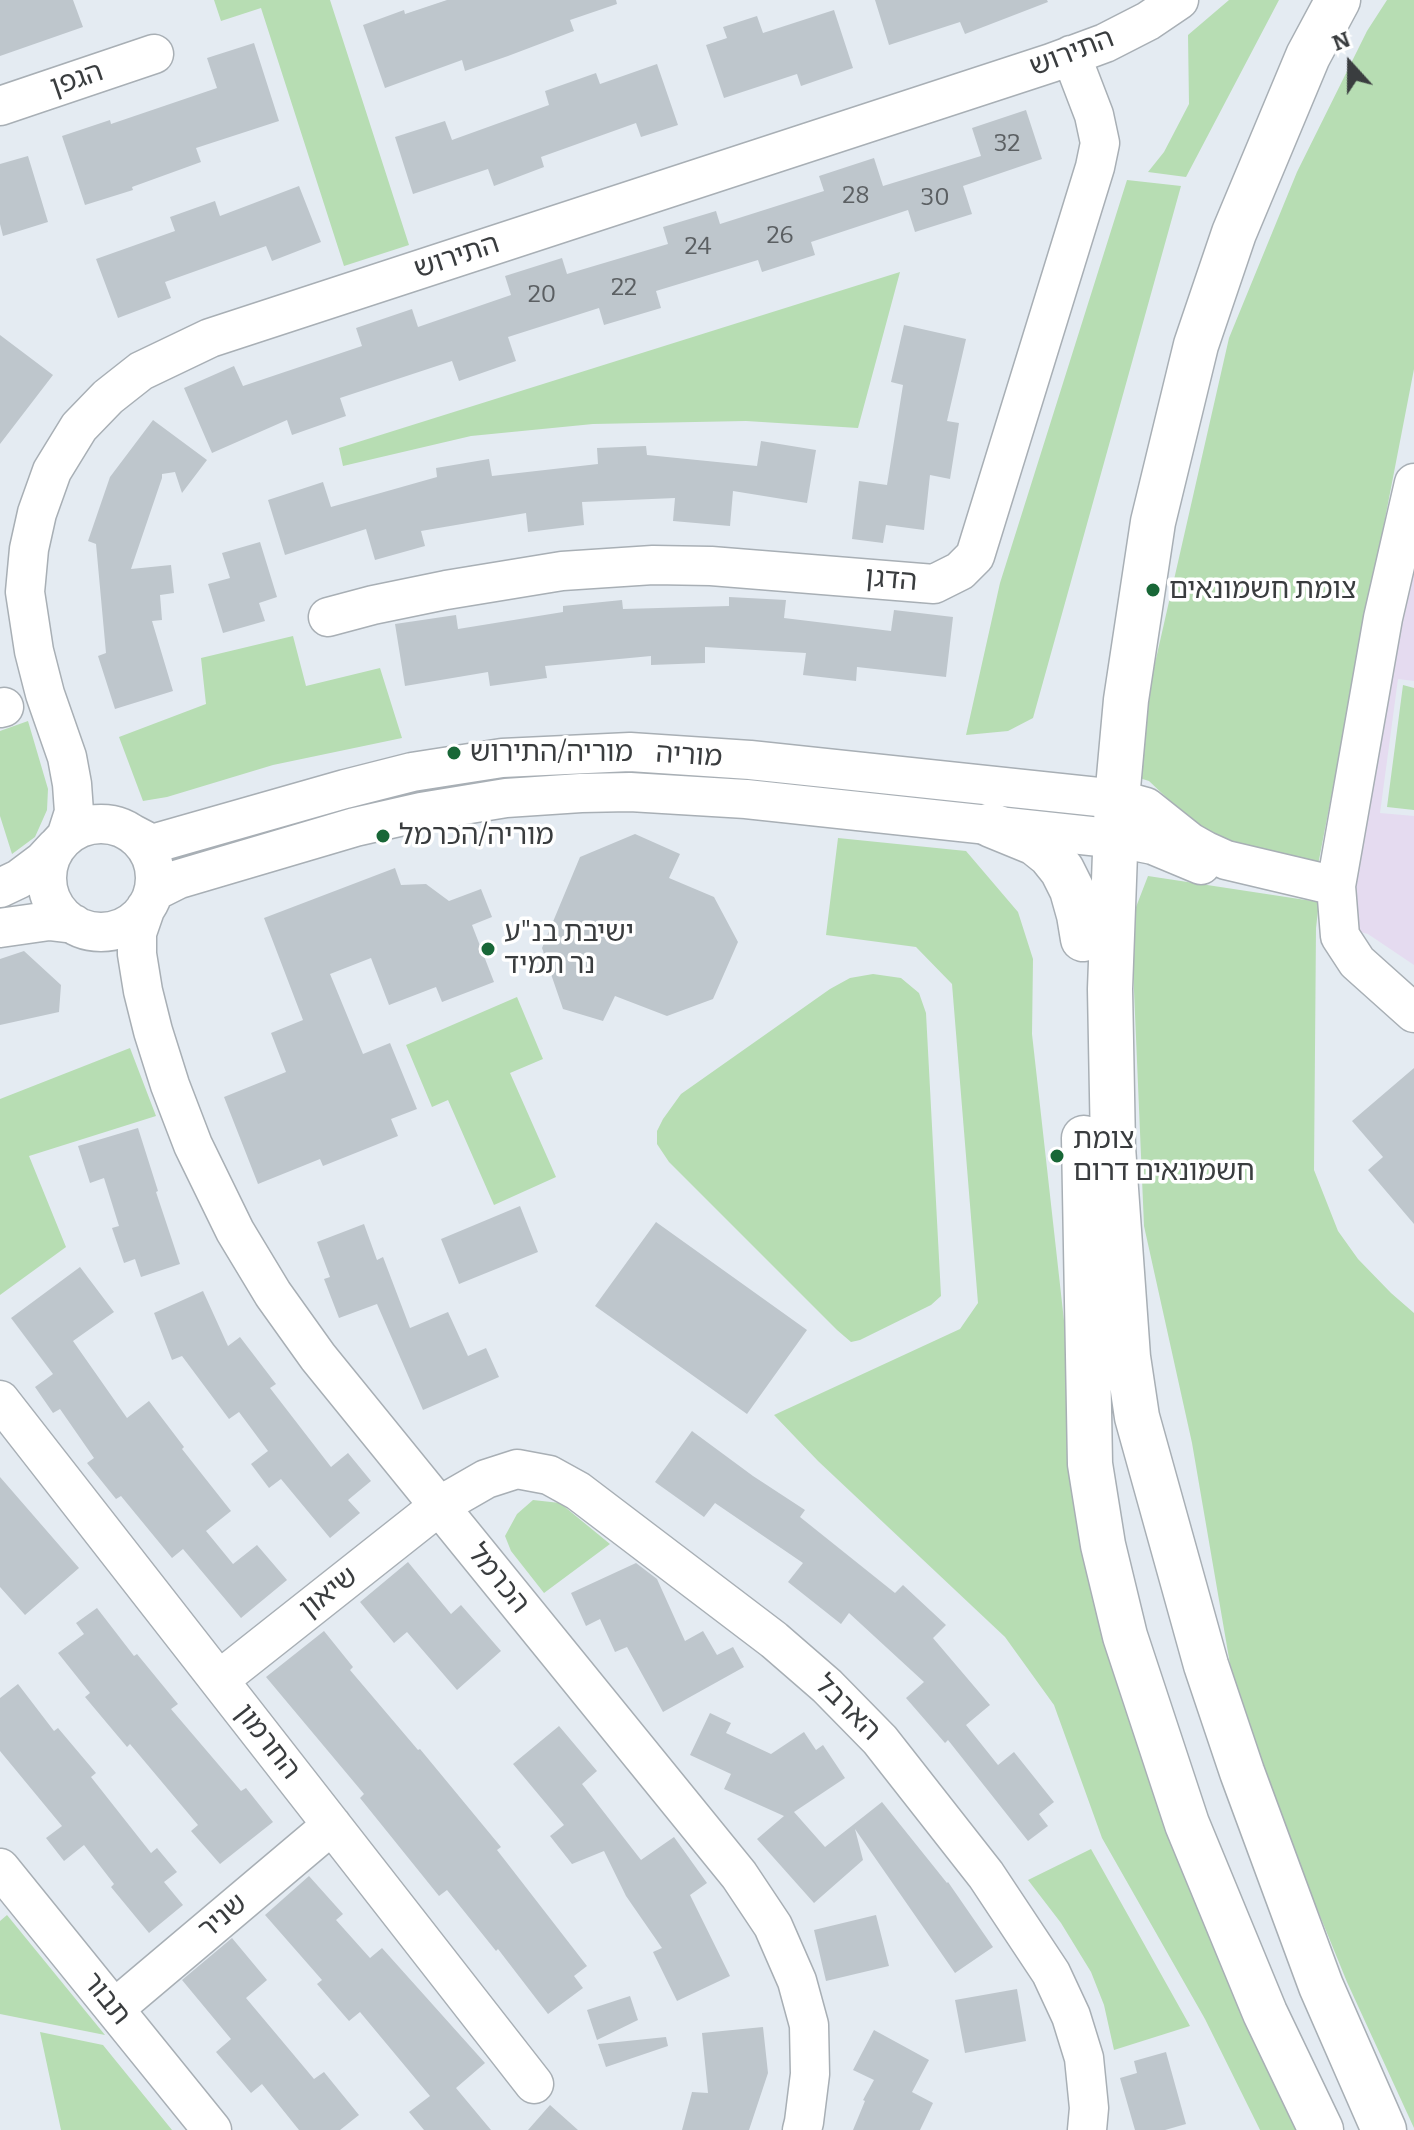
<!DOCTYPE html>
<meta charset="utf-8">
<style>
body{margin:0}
#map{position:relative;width:1414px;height:2130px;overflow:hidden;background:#e4ebf2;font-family:Bitter,serif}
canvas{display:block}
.north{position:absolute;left:1310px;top:24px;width:80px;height:80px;-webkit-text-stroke:6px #fff;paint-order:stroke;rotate:339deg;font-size:22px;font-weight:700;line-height:32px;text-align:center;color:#3a3d3f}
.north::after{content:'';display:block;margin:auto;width:28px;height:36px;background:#3a3d3f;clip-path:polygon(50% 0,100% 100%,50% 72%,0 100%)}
</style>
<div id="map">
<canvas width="1414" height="2130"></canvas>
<div class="north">N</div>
</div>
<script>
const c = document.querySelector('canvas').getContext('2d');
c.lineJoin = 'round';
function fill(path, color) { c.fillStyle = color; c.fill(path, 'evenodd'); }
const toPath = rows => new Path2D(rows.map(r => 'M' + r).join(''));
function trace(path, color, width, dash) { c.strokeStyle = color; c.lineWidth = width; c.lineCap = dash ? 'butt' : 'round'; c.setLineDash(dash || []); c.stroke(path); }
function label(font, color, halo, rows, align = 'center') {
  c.font = font + ' Bitter,"Noto Sans Hebrew",serif'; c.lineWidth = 7; c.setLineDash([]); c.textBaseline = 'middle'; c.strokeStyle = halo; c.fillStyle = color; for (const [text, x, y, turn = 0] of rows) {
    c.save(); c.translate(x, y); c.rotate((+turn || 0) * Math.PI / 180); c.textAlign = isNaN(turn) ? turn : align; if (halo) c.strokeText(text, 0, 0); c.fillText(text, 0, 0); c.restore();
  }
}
fill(toPath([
 [1396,478,1414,481,1414,681,1398,679,1380,813,1414,816,1414,965,1368,934,1323,923,1330,865]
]), '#e5dbf0');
fill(toPath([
 [214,0,330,0,409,245,344,266,261,8,221,21],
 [1229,0,1279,0,1186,177,1148,172,1164,152,1189,104,1188,35],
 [1387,0,1414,0,1414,369,1318,865,1206,840,1188,818,1149,781,1136,777,1140,729,1229,338,1297,172,1367,31],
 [1127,180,1181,186,1033,718,1008,731,966,735,1000,583],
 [900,272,858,428,746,421,593,424,471,436,343,466,339,448],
 [293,636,306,686,380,668,402,738,273,765,167,797,143,801,119,737,206,704,201,658],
 [1403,685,1414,688,1414,810,1387,807],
 [28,721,48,789,47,810,35,837,12,854,0,816,0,731],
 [838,838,966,851,1018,912,1033,959,1032,1034,1079,1455,1315,2130,1260,2130,1205,2019,1102,1838,1054,1705,1005,1637,818,1461,774,1415,960,1329,978,1303,952,984,916,947,826,935],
 [1148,876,1319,902,1316,928,1314,1170,1338,1231,1358,1259,1391,1293,1414,1313,1414,2128,1347,1982,1278,1813,1230,1664,1192,1443,1144,1226,1131,920],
 [873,974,901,978,919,993,926,1013,941,1296,931,1305,860,1340,851,1342,837,1330,669,1162,657,1144,657,1131,663,1119,681,1094,830,989,850,978],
 [517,997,543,1059,510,1073,556,1177,494,1205,448,1100,432,1107,406,1045],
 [130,1048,156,1116,29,1156,66,1247,0,1295,0,1099],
 [533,1500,560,1503,610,1544,544,1593,511,1551,505,1536,517,1514],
 [1091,1849,1190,2026,1114,2050,1104,2005,1091,1972,1061,1923,1028,1880],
 [7,1915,105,2035,0,2014,0,1921],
 [40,2032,103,2045,172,2130,61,2130]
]), '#b7ddb3');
fill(toPath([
 [0,0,73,0,83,27,0,56],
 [447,0,616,0,617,4,570,20,574,31,508,56,465,71,462,60,385,88,363,25,404,10,405,14],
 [875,0,1047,0,1048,2,965,34,960,22,889,45],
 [834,10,853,68,801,86,797,74,724,98,706,45,727,38,723,27,757,16,763,33],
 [254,43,279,121,196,148,201,162,132,187,133,190,85,205,62,136,110,120,111,124,217,88,207,58],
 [657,64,678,125,641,137,636,123,541,157,544,167,494,186,488,169,413,194,395,137,445,121,452,140,549,105,545,91,596,73,600,84],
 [1026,110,1042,159,963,186,972,214,915,232,908,210,811,242,815,255,762,272,758,260,656,291,661,308,604,325,599,308,508,337,516,361,459,381,452,361,340,398,346,416,292,435,287,420,212,453,184,388,234,366,243,386,362,346,356,328,412,309,418,327,511,295,505,276,562,258,567,274,668,244,663,227,716,211,720,224,824,191,819,176,874,158,883,186,981,156,972,128],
 [28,156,48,222,3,236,0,224,0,164],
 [299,186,321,242,272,261,266,246,165,282,171,298,118,318,96,259,175,231,170,217,215,201,220,216],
 [904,325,966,339,947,421,959,423,950,479,930,475,924,530,886,525,883,543,852,539,859,481,887,485,903,385,891,382],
 [0,335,53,375,0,444],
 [153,420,207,460,182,493,175,472,162,474,162,478,131,569,171,565,174,593,160,595,162,620,152,621,173,691,115,709,98,656,106,653,96,544,88,541,110,477],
 [761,441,816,450,807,503,733,491,730,526,673,521,675,498,582,502,584,525,528,532,526,513,421,531,425,546,375,560,366,529,285,555,268,500,323,482,331,507,437,477,436,468,489,459,492,476,598,464,597,448,646,446,647,455,757,466],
 [260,542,277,597,259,603,265,621,223,633,208,584,230,578,222,553],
 [729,597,786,600,784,618,891,631,894,610,953,617,946,677,857,667,856,681,803,675,806,653,705,647,705,663,651,665,651,656,545,666,547,678,490,686,488,672,405,686,395,624,456,615,458,629,563,612,563,606,622,600,623,609,729,606],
 [635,834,680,854,669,878,714,897,738,942,713,999,667,1016,615,996,603,1021,563,1009,542,948,580,857],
 [395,868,401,885,426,884,449,901,481,889,492,917,472,925,494,982,442,1002,436,987,389,1005,371,958,330,974,363,1054,390,1043,417,1109,391,1119,398,1136,323,1166,320,1159,258,1184,224,1097,286,1072,271,1033,303,1020,264,918],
 [24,951,61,985,59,1012,0,1025,0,959],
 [1414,1068,1414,1224,1368,1170,1383,1157,1352,1121],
 [138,1128,158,1191,156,1192,180,1264,141,1277,135,1259,124,1263,112,1228,119,1226,104,1178,90,1183,78,1146],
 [520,1206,538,1252,459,1284,441,1239],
 [656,1222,807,1330,747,1414,595,1306],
 [364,1224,377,1260,383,1257,410,1328,448,1312,468,1356,486,1348,499,1377,423,1410,377,1304,339,1318,324,1279,330,1277,317,1242],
 [80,1267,114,1312,73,1341,127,1418,149,1401,184,1447,182,1449,231,1511,206,1531,233,1564,257,1545,287,1580,241,1618,183,1549,172,1558,121,1496,116,1499,87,1463,94,1458,60,1409,53,1413,35,1387,53,1374,11,1318],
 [203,1291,228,1346,240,1337,276,1384,270,1388,331,1467,348,1453,371,1481,348,1500,360,1513,330,1538,281,1479,269,1488,251,1464,268,1451,239,1412,229,1419,182,1356,172,1360,154,1313],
 [692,1431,753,1476,805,1510,800,1517,895,1593,903,1585,946,1625,933,1638,990,1705,966,1725,998,1765,1014,1752,1054,1802,1039,1814,1048,1826,1028,1841,948,1740,945,1743,906,1698,924,1682,849,1613,841,1624,788,1582,803,1563,715,1503,704,1517,655,1482],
 [0,1477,79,1568,25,1615,0,1587],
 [408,1562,451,1614,461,1605,501,1651,457,1690,407,1632,394,1643,360,1602],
 [636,1563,657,1579,685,1641,703,1631,717,1655,733,1647,744,1667,663,1712,627,1647,615,1652,600,1619,586,1626,571,1593],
 [97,1608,134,1656,137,1654,178,1704,171,1709,241,1791,246,1788,273,1822,220,1864,191,1831,198,1825,130,1744,127,1747,85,1697,90,1693,58,1653,84,1634,76,1623],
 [324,1631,353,1667,350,1670,418,1750,420,1749,501,1847,497,1850,587,1966,574,1976,583,1988,548,2014,498,1949,496,1951,447,1890,439,1896,360,1798,364,1794,266,1677],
 [18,1684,54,1731,58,1728,96,1773,91,1777,151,1853,157,1848,177,1872,164,1882,183,1905,149,1933,111,1887,114,1884,84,1845,64,1861,46,1838,62,1826,0,1751,0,1698],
 [710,1713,731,1723,726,1733,771,1754,804,1732,816,1750,823,1745,845,1778,794,1812,825,1847,882,1802,947,1883,948,1882,993,1947,955,1973,855,1829,863,1860,814,1903,757,1839,784,1816,724,1789,731,1774,690,1755],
 [559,1726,597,1771,582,1784,641,1860,674,1837,707,1883,690,1895,730,1976,677,2001,653,1952,662,1948,626,1896,604,1851,572,1864,550,1836,564,1825,513,1764],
 [309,1876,343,1914,336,1920,370,1958,382,1948,485,2063,456,2088,491,2130,424,2130,409,2112,430,2096,360,2012,349,2021,317,1984,322,1980,265,1915],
 [876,1915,889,1966,826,1981,814,1930],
 [232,1938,267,1980,246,1998,314,2079,324,2072,359,2115,340,2130,299,2130,262,2084,251,2093,216,2052,231,2039,182,1980],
 [1017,1989,1026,2041,965,2053,955,2000],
 [630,1996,638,2020,597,2040,587,2010],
 [763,2027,768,2073,749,2130,682,2130,692,2092,708,2093,702,2033],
 [874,2030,929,2060,912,2092,933,2103,920,2130,853,2130,865,2101,863,2100,874,2080,853,2070],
 [666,2037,668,2046,606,2067,598,2044],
 [1166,2052,1186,2124,1165,2130,1135,2130,1120,2078,1137,2073,1134,2061],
 [550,2105,578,2130,528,2130]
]), '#bec6cc');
const minor = toPath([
 [0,106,154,54],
 [1414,483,1383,618,1336,886,1340,936,1357,962,1414,1013],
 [328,617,373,605,446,590,562,571,653,565,711,566,934,584,960,571,975,556,1095,167,1100,143,1094,115,1071,55],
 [0,708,4,707],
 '47 878a54 54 0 1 1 108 0a54 54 0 1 1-108 0Z',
 [129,832,152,844,345,789,412,772,502,758,630,752,750,760,1117,799,1146,807,1190,842,1206,851,1226,860,1336,886],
 [66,837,74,812,72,784,67,757,45,694,34,651,25,592,29,549,37,513,52,471,79,427,108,397,141,371,210,338,1051,63,1105,43,1148,21,1179,0],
 [0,888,19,879,43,861,56,847],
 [153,892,179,879,355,827,421,812,506,798,581,793,630,792,746,799,1128,840,1153,845,1201,865],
 [146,907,137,933,137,954,143,991,153,1031,170,1085,193,1145,235,1231,273,1294,318,1357,739,1875,773,1926,797,1981,809,2025,810,2074,804,2122,802,2130],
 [0,928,49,921,74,924],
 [0,1400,534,2084],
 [219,1680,439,1506,486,1479,517,1469,549,1475,578,1491,774,1640,827,1686,880,1740,986,1875,1051,1973,1071,2016,1084,2058,1089,2108,1087,2130],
 [0,1868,212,2130],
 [114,2009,332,1825]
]);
const major = toPath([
 [1338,0,1308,56,1234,233,1196,345,1153,522,1126,700,1117,799,1110,989,1113,1147,1128,1357,1137,1417,1206,1665,1242,1772,1321,1986,1384,2130],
 [991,825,1035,843,1050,855,1062,870,1072,890,1079,915,1083,939],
 [1084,1138,1090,1464,1103,1545,1125,1636,1187,1824,1265,2013,1321,2130]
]);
trace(minor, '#a8afb5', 41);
trace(major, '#a8afb5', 47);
trace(minor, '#fff', 38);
trace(major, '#fff', 44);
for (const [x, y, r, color] of [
 [1153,590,8,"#186737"],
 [454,753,8,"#186737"],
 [383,836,8,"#186737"],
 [488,949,8,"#186737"],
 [1057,1156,8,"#186737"]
]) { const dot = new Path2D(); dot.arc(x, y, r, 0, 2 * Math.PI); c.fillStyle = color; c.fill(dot); trace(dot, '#fff', 3); }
label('24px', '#5b5f62', null, [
 ["32",1007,144],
 ["28",856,196],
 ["30",935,198],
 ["26",780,236],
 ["24",698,247],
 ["22",624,288],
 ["20",542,295]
]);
label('28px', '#3a3d3f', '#fff', [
 ["התירוש",1072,53,-21],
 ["הגפן",77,80,-19],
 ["התירוש",457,257,-18],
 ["הדגן",891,580,5],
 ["מוריה",689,756,4],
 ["הכרמל",498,1579,51],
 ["שיאון",329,1593,-38],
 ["הארבל",847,1708,45],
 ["החרמון",267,1742,52],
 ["שניר",223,1917,-40],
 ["תבור",106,1999,51]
]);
label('28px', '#3a3d3f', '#fff', [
 ["צומת חשמונאים",1169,590],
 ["מוריה/התירוש",470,753],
 ["מוריה/הכרמל",399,836],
 ["ישיבת בנ\"ע",504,933],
 ["נר תמיד",504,965],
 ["צומת",1073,1140],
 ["חשמונאים דרום",1073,1172]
], 'left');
</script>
